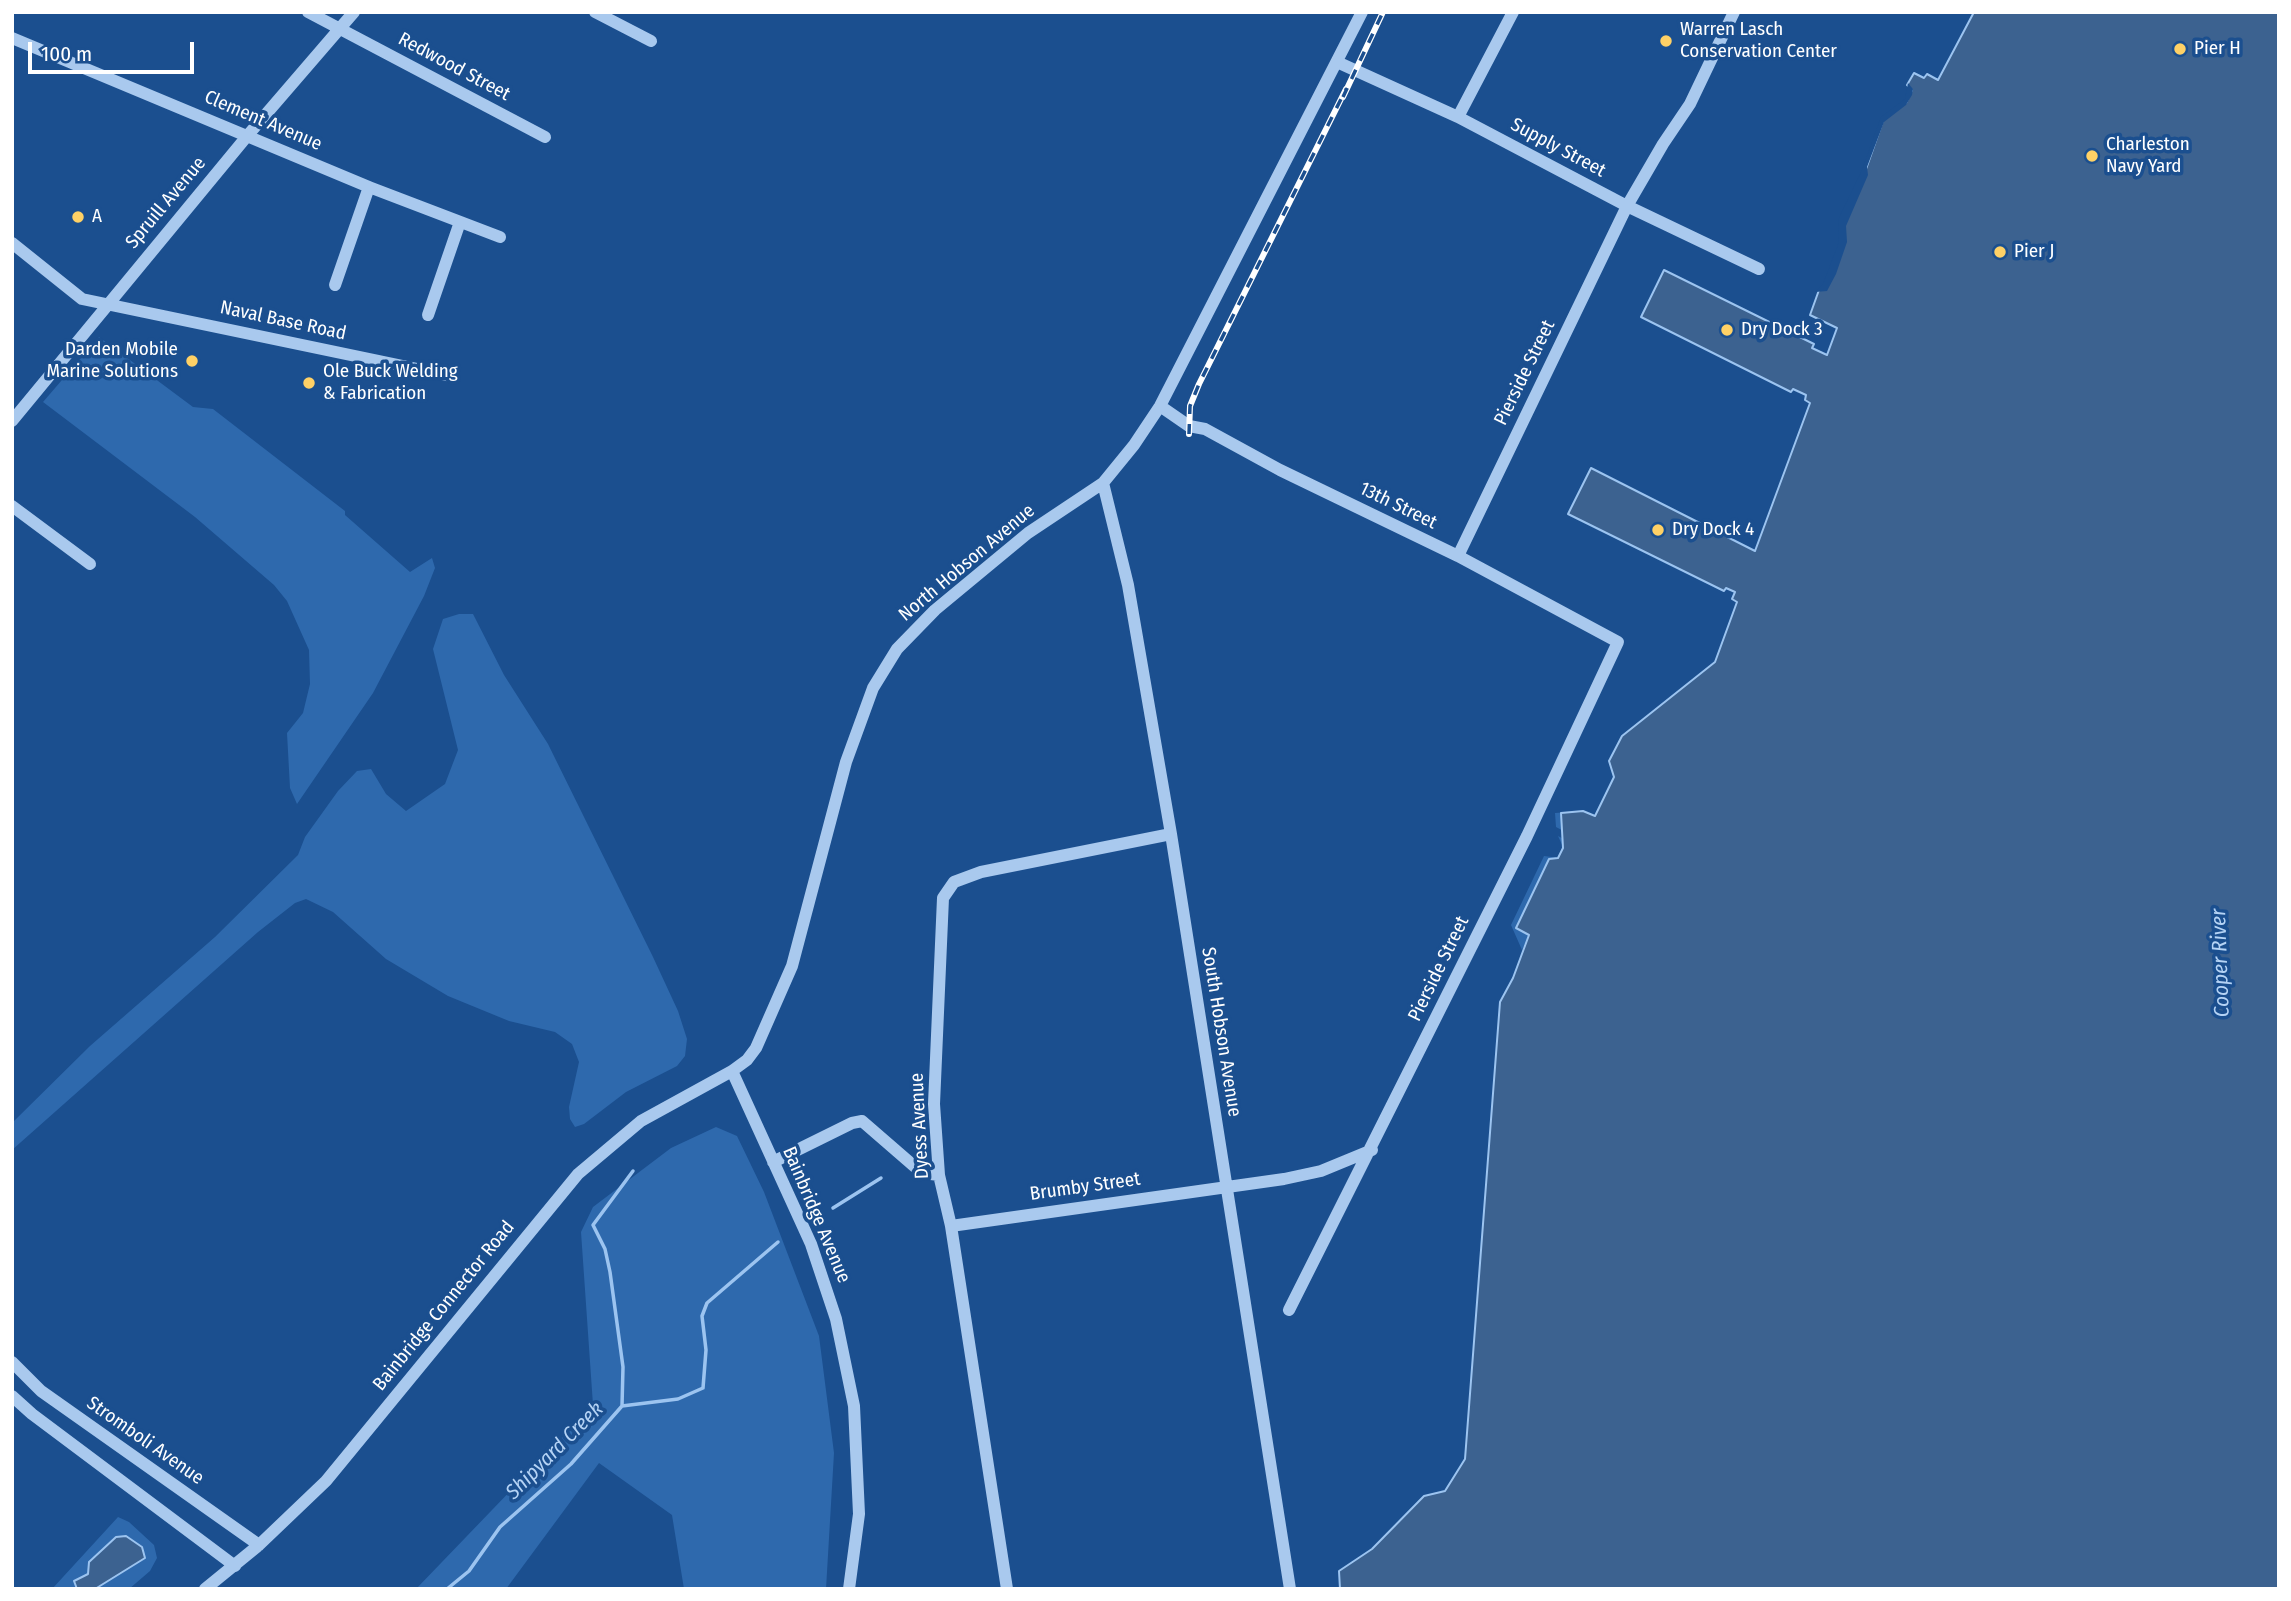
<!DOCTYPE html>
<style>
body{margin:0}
#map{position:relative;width:2291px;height:1601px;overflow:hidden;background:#1b4f8f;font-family:"Fira Sans Condensed",sans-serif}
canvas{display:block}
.frame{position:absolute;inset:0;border:14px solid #fff;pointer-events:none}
.scale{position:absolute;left:28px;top:42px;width:166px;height:32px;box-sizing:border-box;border:4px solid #fff;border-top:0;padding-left:9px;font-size:21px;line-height:24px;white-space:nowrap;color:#fff;-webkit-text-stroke:5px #1b4f8f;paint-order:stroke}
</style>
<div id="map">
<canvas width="2291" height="1601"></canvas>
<div class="frame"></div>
<div class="scale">100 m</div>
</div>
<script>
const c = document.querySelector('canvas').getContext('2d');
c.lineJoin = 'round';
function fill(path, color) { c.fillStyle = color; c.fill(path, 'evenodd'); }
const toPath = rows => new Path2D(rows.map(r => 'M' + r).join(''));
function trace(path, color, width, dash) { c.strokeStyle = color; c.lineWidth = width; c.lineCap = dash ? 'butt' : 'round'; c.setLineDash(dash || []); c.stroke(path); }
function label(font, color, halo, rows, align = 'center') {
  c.font = font + ' "Fira Sans Condensed",sans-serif'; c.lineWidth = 7; c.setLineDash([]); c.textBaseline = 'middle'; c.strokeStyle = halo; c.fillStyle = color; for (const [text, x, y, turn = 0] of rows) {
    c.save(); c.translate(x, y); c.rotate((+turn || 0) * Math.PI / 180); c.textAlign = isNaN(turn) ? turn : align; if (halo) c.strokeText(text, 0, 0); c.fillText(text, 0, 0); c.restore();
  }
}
fill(toPath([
 [99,337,193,407,213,409,345,511,345,515,410,572,432,558,435,568,424,596,373,693,297,804,290,788,287,733,303,713,310,684,309,650,287,601,274,585,195,517,43,402],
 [459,614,473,614,504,675,548,744,653,957,678,1011,687,1039,685,1056,677,1066,626,1092,584,1124,575,1127,570,1119,569,1107,579,1062,572,1044,555,1032,509,1021,448,996,386,959,333,912,306,899,295,903,258,932,12,1150,12,1123,90,1046,215,937,298,855,305,837,338,791,357,771,371,769,386,794,406,811,445,784,458,750,433,649,443,619],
 [1583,811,1591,814,1523,931,1529,935,1522,950,1511,925,1544,856,1559,858,1563,847,1558,836,1571,843,1575,837,1556,827,1555,813],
 [716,1127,737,1136,764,1192,819,1336,834,1453,826,1589,684,1589,672,1515,599,1463,506,1589,416,1589,593,1405,581,1232,593,1207,671,1148],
 [118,1517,129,1522,154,1545,157,1558,150,1571,129,1589,52,1589]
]), '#2e69ad');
const water = toPath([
 [1974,12,2279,12,2279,1589,1340,1589,1339,1571,1372,1549,1424,1496,1445,1491,1465,1459,1500,1002,1513,978,1529,935,1516,928,1549,859,1558,858,1563,848,1561,813,1583,811,1595,816,1614,777,1609,761,1622,736,1715,662,1737,602,1732,599,1735,592,1726,588,1724,591,1568,514,1591,468,1755,551,1810,403,1805,400,1806,395,1793,389,1791,392,1641,317,1664,270,1814,344,1812,348,1827,355,1837,328,1810,315,1819,290,1826,286,1843,242,1841,221,1865,172,1884,118,1906,103,1912,90,1907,85,1914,73,1924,78,1927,74,1938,80,1974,12],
 [126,1536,142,1547,145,1558,95,1589,77,1589,74,1581,88,1574,89,1562,116,1537,126,1536]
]);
fill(water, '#3c6290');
trace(water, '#9cc4f0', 2);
fill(toPath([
 [1908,83,1913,89,1912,95,1906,105,1884,122,1867,167,1868,175,1846,226,1847,242,1836,274,1827,291,1815,292,1823,284,1839,242,1838,220,1862,170,1881,117,1905,99]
]), '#1b4f8f');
trace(toPath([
 [833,1208,881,1178],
 [622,1406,623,1367,610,1272,605,1249,593,1225,633,1171],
 [447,1589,469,1571,500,1527,571,1464,622,1406,678,1399,703,1388,706,1350,702,1316,707,1303,778,1242]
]), '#9cc4f0', 3.5);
trace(toPath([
 [308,12,545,137],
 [595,12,651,41],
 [12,38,369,187,500,237],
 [1337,62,1458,117,1627,206,1759,269],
 [1458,117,1513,12],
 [12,243,82,299,451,376],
 [335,285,369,187],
 [428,315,460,222],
 [1160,406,1189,426,1205,429,1280,470,1458,556,1618,642,1527,836,1289,1310],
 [12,421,248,135,354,12],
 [1103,483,1128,585,1171,834,1290,1589],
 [12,506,90,564],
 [1458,556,1627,206,1663,144,1690,104,1734,12],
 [732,1071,811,1244,836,1319,854,1406,859,1514,849,1589],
 [773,1162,852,1123,862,1121,922,1173,939,1175],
 [951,1226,1284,1179,1321,1171,1372,1150],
 [12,1362,41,1391,259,1545],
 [12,1396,32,1414,235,1566],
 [205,1589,259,1545,326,1481,578,1174,641,1121,732,1071,747,1060,756,1048,792,966,846,762,873,688,897,649,935,610,1028,533,1103,483,1134,445,1160,406,1362,12],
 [1007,1589,951,1226,939,1175,934,1104,943,898,954,882,981,872,1171,834]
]), '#a9c9ee', 12);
const rail = toPath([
 [1343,97,1383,12],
 [1189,434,1190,406,1199,384,1346,89]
]);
trace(rail, '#fff', 6);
trace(rail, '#1b4f8f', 3.5, [10]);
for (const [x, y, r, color] of [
 [1666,41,7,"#ffd166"],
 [2180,49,7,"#ffd166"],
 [2092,156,7,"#ffd166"],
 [78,217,7,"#ffd166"],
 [2000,252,7,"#ffd166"],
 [1727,330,7,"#ffd166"],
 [192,361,7,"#ffd166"],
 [309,383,7,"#ffd166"],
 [1658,530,7,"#ffd166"]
]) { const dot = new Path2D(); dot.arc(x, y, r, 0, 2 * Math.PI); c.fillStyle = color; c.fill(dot); trace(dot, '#1b4f8f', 2.5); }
label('19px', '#fff', '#1b4f8f', [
 ["Warren Lasch",1680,30],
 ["Conservation Center",1680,52],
 ["Pier H",2194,49],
 ["Charleston",2106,145],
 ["Navy Yard",2106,167],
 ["A",92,217],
 ["Pier J",2014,252],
 ["Dry Dock 3",1741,330],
 ["Darden Mobile",178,350,"right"],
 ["Marine Solutions",178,372,"right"],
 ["Ole Buck Welding",323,372],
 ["& Fabrication",323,394],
 ["Dry Dock 4",1672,530]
], 'left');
label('19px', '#fff', '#1b4f8f', [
 ["Redwood Street",454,67,28],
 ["Clement Avenue",263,121,23],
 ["Supply Street",1558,148,28],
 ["Spruill Avenue",166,203,-50],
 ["Naval Base Road",283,321,12],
 ["Pierside Street",1525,373,-64],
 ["13th Street",1398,506,26],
 ["North Hobson Avenue",967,563,-40],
 ["Pierside Street",1439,969,-64],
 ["South Hobson Avenue",1221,1032,81],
 ["Dyess Avenue",920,1126,-93],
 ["Brumby Street",1085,1187,-8],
 ["Bainbridge Avenue",816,1215,67],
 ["Bainbridge Connector Road",444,1306,-51],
 ["Stromboli Avenue",145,1441,35]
]);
label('italic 21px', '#b5d3f5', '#1b4f8f', [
 ["Cooper River",2221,963,-92],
 ["Shipyard Creek",555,1451,-45]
]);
</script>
